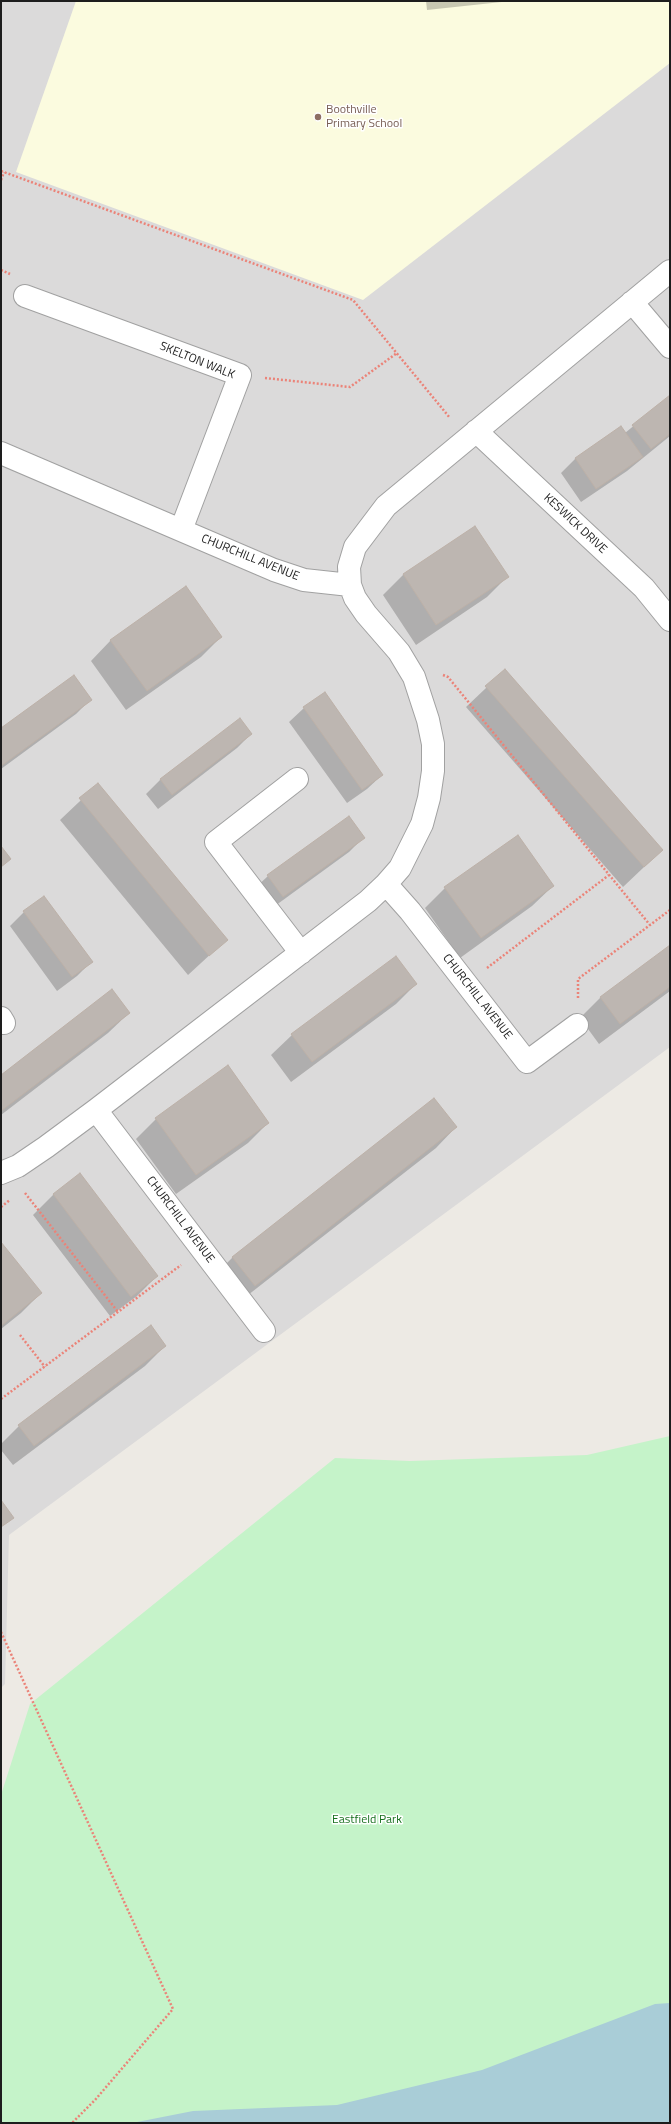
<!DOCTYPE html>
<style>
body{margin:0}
#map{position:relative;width:671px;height:2124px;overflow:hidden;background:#edeae4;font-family:"Titillium Web",sans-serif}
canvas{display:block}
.frame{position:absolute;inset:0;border:2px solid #1d1d1d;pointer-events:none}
</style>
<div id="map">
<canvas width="671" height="2124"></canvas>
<div class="frame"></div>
</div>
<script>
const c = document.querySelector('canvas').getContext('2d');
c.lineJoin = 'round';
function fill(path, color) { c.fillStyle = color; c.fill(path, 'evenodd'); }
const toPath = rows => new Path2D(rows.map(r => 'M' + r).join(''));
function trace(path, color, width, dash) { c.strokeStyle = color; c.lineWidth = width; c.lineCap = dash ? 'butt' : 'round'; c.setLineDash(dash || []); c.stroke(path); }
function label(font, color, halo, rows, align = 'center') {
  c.font = font + ' "Titillium Web",sans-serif'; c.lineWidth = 3; c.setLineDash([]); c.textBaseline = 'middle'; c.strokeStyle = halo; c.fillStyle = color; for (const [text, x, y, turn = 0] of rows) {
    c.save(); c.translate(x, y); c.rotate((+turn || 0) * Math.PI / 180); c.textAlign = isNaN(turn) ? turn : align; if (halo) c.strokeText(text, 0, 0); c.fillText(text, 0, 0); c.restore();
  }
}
fill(toPath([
 [1,1,670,1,670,1047,9,1535,5,1684,1,1688]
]), '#dbdada');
fill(toPath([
 [76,1,670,1,670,63,363,300,16,172]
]), '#fbfbdf');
fill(toPath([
 [670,1436,670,2123,1,2123,1,1795,30,1704,335,1458,410,1461,587,1455]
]), '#c5f3c9');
fill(toPath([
 [670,2003,670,2123,132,2123,193,2111,337,2105,482,2070,655,2004]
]), '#a9cdd7');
fill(toPath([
 [426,1,511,1,427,10],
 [670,396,670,436,627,471,581,502,561,473,575,459,621,428,625,433],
 [475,528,507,577,487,597,416,645,383,595,403,575],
 [221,637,201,657,126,710,91,661,111,640],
 [505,670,662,850,623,887,466,707],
 [90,700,76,714,1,769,1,729],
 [304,708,382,775,367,789,347,803,289,722],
 [240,719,251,734,237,748,158,809,146,794,160,780],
 [98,784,226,940,188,975,60,820],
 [349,817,363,838,349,852,268,911,253,890,268,876],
 [553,886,532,906,460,958,425,908,445,888],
 [24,912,91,962,77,976,57,991,10,926],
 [670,946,670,991,599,1044,580,1018,600,998],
 [416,984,396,1004,291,1082,271,1055,292,1035],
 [129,1013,108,1033,1,1115,1,1076],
 [156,1119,268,1123,248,1143,176,1194,136,1139],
 [456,1127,436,1148,234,1306,212,1278,233,1257],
 [54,1194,157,1276,137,1296,110,1316,33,1215],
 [1,1244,41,1293,21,1313,1,1329],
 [165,1346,145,1366,13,1465,1,1450,1,1444,19,1426]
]), '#0003');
const building = toPath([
 [670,395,670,434,651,449,632,425,670,395],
 [621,426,643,457,596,489,575,458,621,426],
 [475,526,509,577,436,625,403,574,475,526],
 [186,586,222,637,147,691,110,640,186,586],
 [505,669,663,850,644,867,485,686,505,669],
 [74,675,92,700,1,766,1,728,74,675],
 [325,692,383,775,362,790,303,707,325,692],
 [240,718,252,734,172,795,160,779,240,718],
 [98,783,228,940,209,956,79,798,98,783],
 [349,816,365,838,283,897,267,875,349,816],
 [518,835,554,886,481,938,444,887,518,835],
 [1,846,11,859,1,867,1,846],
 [44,896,93,962,72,977,23,911,44,896],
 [670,945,670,987,620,1024,600,997,670,945],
 [396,956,417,984,312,1062,291,1034,396,956],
 [112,989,130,1013,1,1111,1,1075,112,989],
 [228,1065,269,1123,196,1175,155,1118,228,1065],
 [434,1098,457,1127,255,1286,232,1257,434,1098],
 [80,1173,158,1276,131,1297,53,1194,80,1173],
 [1,1242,42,1293,1,1326,1,1242],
 [151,1325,166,1346,34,1446,18,1425,151,1325],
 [1,1500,14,1518,1,1527,1,1500]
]);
fill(building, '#bdb6b1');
trace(building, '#bdb1a8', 1);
const street = toPath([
 [25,296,240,375,181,530],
 [632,302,670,347],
 [476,431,644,588,670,620],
 [1,453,274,570,304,580,350,585],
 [297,779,216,842,301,953],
 [386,884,410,911,527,1062,577,1025],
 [1,1018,4,1023],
 [96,1110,264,1331],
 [1,1173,18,1166,46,1147,96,1110,368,901,386,884,400,868,422,824,429,798,433,771,433,744,428,720,414,677,399,652,366,614,355,598,350,585,349,567,355,547,386,506,670,271]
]);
trace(street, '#a1a1a1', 24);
trace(toPath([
 [1,171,353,300,450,418],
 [1,180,4,172],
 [1,270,10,274],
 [265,378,350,387,397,353],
 [443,675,448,677,650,925],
 [487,968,609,875],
 [578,998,578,979,670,910],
 [25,1193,118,1312],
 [1,1207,10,1200],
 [20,1335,45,1367],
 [1,1399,181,1265],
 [1,1632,173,2009,95,2100,72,2123]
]), '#eb8378', 2.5, [2, 2]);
trace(street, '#fff', 22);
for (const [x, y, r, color] of [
 [318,117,4,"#8d6e63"]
]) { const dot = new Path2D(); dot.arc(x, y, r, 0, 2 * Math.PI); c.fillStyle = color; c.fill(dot); trace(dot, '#fff', 1.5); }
label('12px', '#785e54', '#fff', [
 ["Boothville",326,110],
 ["Primary School",326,124]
], 'left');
label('12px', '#1d1d1d', '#fff', [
 ["SKELTON WALK",197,361,22],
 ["KESWICK DRIVE",575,524,43],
 ["CHURCHILL AVENUE",250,558,22],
 ["CHURCHILL AVENUE",477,997,52],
 ["CHURCHILL AVENUE",180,1220,53]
]);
label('12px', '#17701e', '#fff', [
 ["Eastfield Park",367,1820]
]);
</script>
